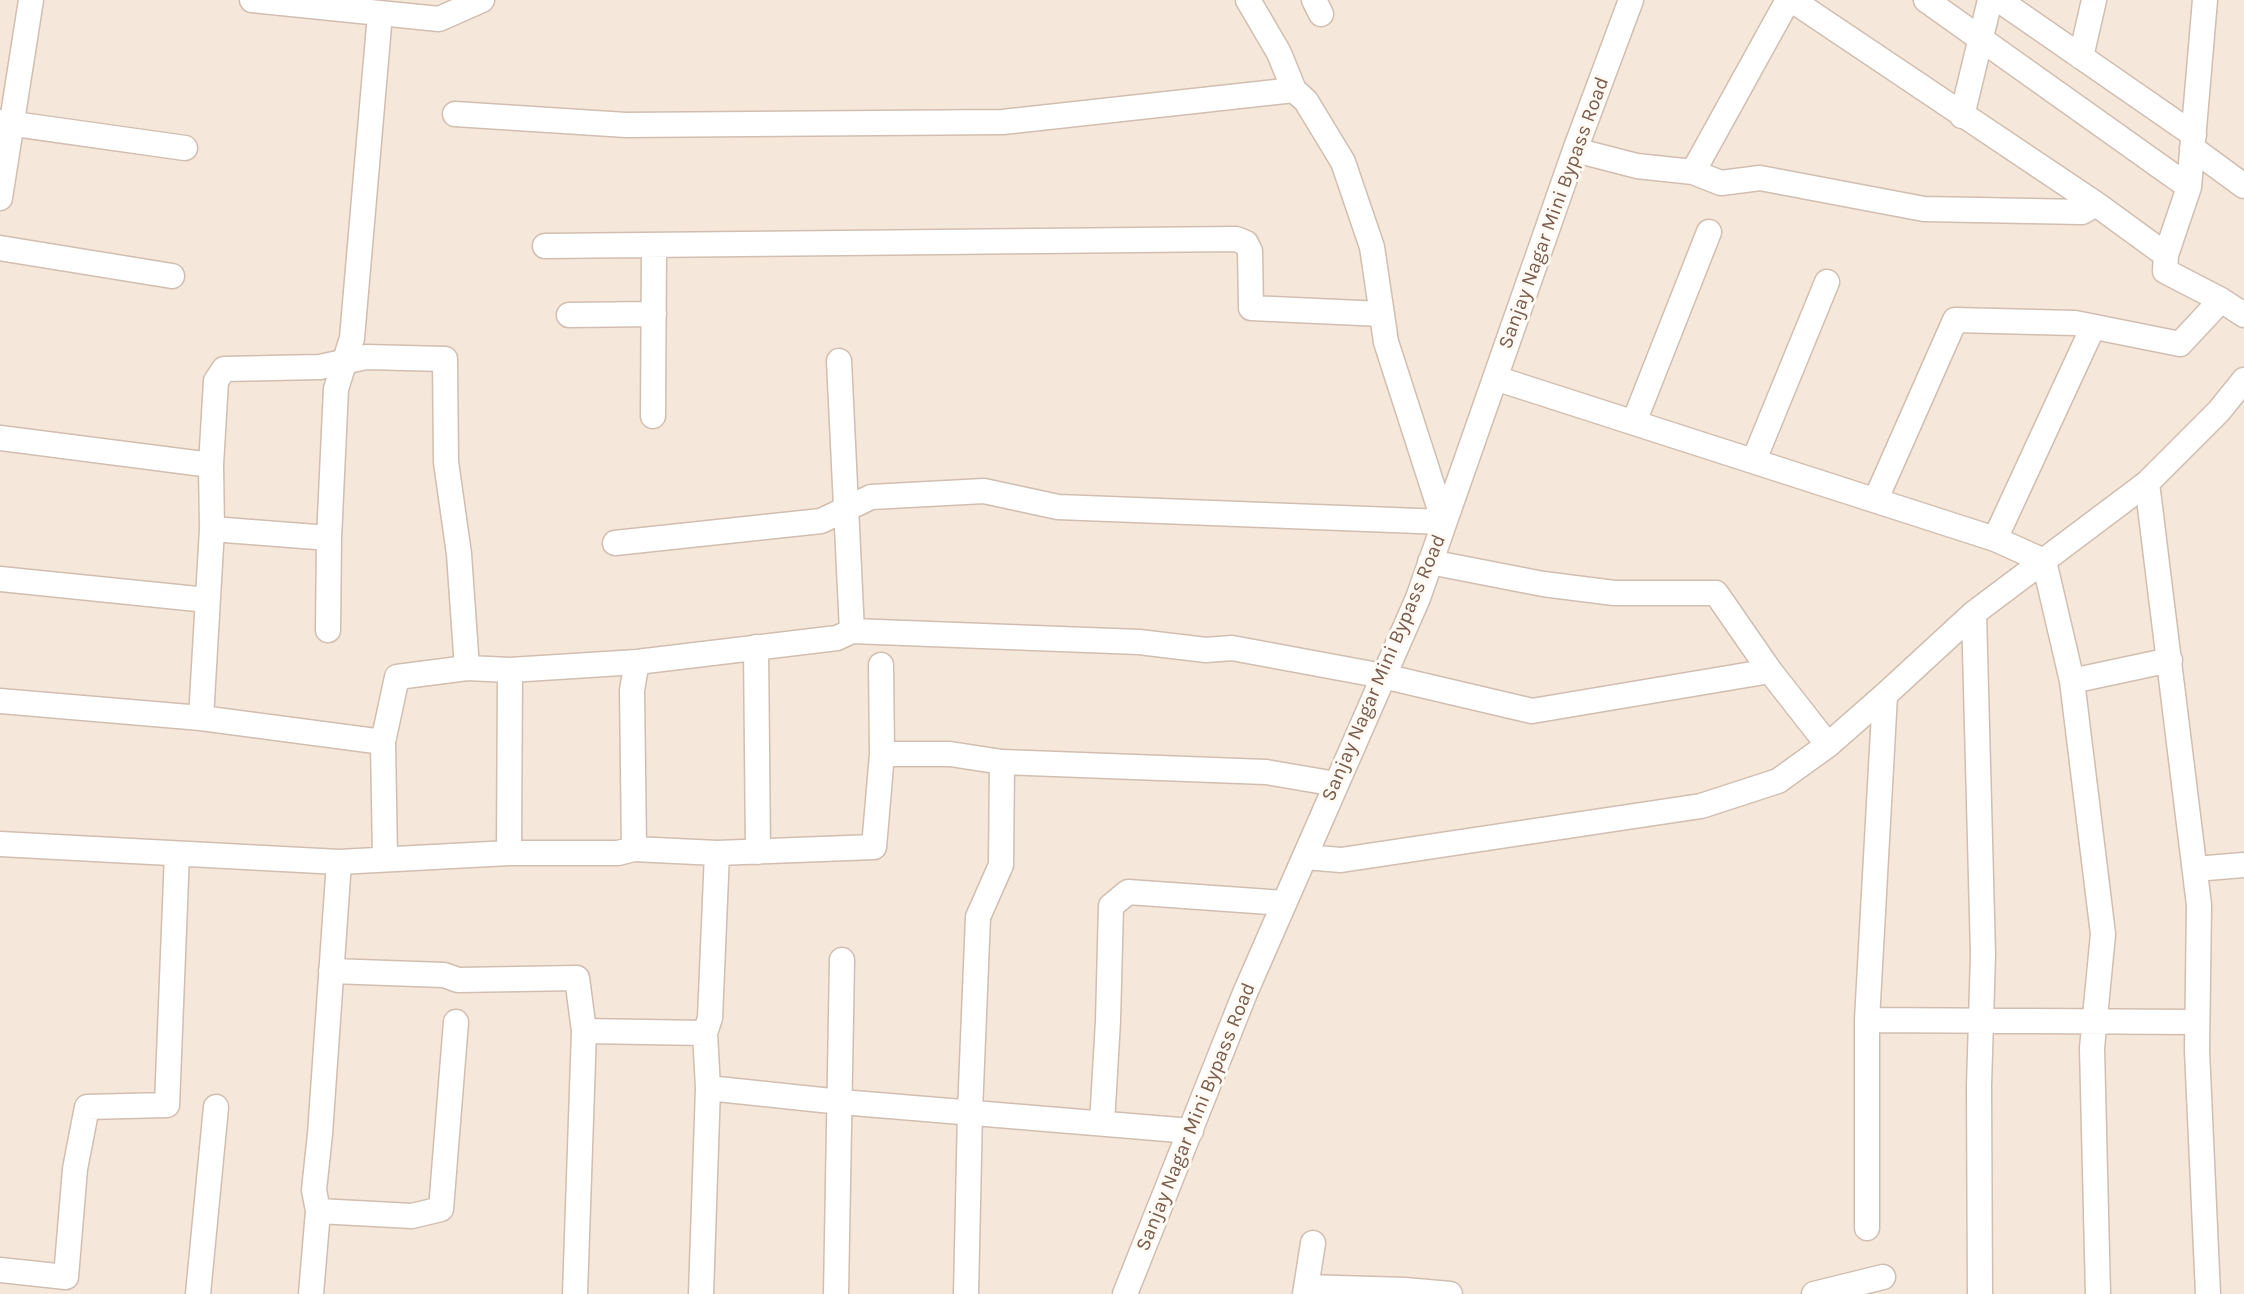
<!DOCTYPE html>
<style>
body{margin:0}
canvas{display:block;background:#fdf6ec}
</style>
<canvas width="2244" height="1294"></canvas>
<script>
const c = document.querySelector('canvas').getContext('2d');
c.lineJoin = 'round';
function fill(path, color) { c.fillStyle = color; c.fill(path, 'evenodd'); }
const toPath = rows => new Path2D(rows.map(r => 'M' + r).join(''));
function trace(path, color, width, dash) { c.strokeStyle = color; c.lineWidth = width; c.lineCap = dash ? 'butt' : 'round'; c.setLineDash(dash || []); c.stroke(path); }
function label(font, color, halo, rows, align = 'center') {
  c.font = font + ' Karla,sans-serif'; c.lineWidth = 6; c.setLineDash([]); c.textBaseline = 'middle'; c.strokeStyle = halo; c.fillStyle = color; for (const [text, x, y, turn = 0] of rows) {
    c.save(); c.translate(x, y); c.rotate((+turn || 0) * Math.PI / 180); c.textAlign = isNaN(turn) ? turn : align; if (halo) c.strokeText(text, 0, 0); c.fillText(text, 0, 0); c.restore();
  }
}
fill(toPath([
 [0,0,2244,0,2244,1294,0,1294]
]), '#f5e8da');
const minor = toPath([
 [252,0,439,19,482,0],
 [1314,0,1321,14],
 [1792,0,2096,204,2166,255],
 [1926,0,2189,187],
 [1999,0,2194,135],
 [2205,0,2189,187,2166,255,2165,271,2221,300,2244,315],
 [2081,57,2094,0],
 [455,114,626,125,1003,122,1294,90],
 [1962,116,1990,0],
 [0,122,185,148],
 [2192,148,2244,186],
 [1575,150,1637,166,1693,172,1721,183,1760,178,1924,209,2082,212,2096,204],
 [1693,172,1788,0],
 [0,198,31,0],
 [545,246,1236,239,1246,243,1250,251,1251,308,1382,314],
 [0,248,172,276],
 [569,315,654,314],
 [1495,378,1995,539,2044,561],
 [653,416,654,245],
 [1634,422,1709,232],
 [0,438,211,465],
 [1754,460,1827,282],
 [2147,483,2199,905,2197,1051,2208,1294],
 [1876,499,1955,320,2075,323,2180,344,2221,300],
 [212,529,329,538],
 [1995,539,2093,327],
 [615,543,821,521,871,497,984,491,1058,507,1444,522,1386,342,1372,247,1343,162,1306,101,1294,90,1279,53,1248,0],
 [2044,561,2072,681,2103,934,2092,1048,2098,1294],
 [0,579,207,600],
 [1974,613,1983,954,1979,1086,1980,1294],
 [328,630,329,538,336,389,352,338,380,14],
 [852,631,1139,642,1206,650,1232,648,1383,676,1532,711,1770,671],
 [756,647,758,852],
 [2072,681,2170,660],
 [0,701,201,718,383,742],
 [201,718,212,529,211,465,216,381,224,369,320,367,366,357,445,359,446,462,459,554,467,668],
 [1828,745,1885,695,1974,613,2147,483,2219,411,2244,380],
 [882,754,950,754,1002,762,1266,772,1336,784],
 [0,844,339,862,509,853,618,853,634,849,632,690,637,662],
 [634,849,717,853,874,847,882,754,881,665],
 [509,853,510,670],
 [1305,857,1341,860,1701,806,1778,781,1828,745,1770,671,1716,593,1614,593,1543,584,1430,562],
 [385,858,383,742,397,677,467,668,510,670,637,662,837,638,852,631,839,361],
 [339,862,320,1134,314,1190,318,1211,412,1216,441,1209,456,1022],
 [2195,869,2244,865],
 [331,971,444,975,458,980,577,978,584,1031,575,1294],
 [1867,1020,2197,1022],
 [584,1031,705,1033],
 [708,1088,841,1102,1191,1131],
 [1102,1123,1108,1021,1111,906,1128,892,1284,903],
 [1867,1228,1867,1020,1885,695],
 [0,1270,66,1277,75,1169,87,1107,167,1105,177,854],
 [1306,1287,1405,1290,1450,1294],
 [198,1294,216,1107],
 [311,1294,318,1211],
 [701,1294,708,1088,705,1033,710,1018,717,853],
 [836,1294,842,960],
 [966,1294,970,1112,978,917,1001,865,1002,762],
 [1125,1294,1245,993,1418,598,1575,150,1631,0],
 [1305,1294,1313,1243],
 [1814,1294,1883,1277]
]);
trace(minor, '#d1beb0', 27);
trace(minor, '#fff', 24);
label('20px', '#7a5c4d', '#fffaf3', [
 ["Sanjay Nagar Mini Bypass Road",1554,213,-70],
 ["Sanjay Nagar Mini Bypass Road",1384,668,-67],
 ["Sanjay Nagar Mini Bypass Road",1196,1117,-68]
]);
</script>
